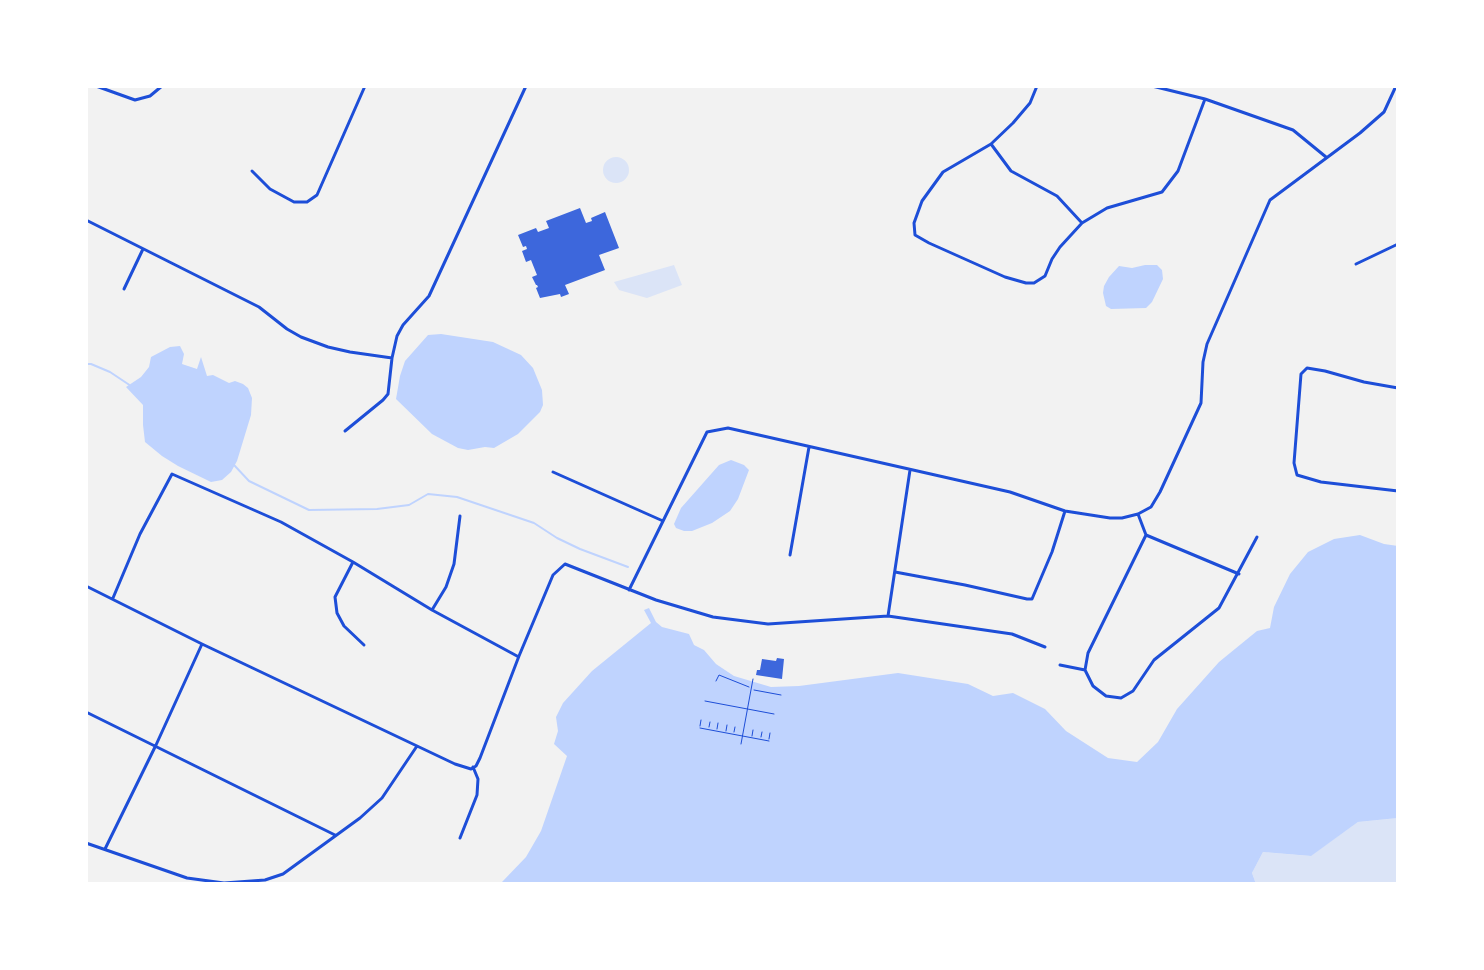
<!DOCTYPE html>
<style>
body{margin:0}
#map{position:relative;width:1484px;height:970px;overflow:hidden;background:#f2f2f2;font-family:Mulish,sans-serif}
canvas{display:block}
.frame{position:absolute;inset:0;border:88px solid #fff;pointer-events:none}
</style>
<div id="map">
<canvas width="1484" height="970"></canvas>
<div class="frame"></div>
</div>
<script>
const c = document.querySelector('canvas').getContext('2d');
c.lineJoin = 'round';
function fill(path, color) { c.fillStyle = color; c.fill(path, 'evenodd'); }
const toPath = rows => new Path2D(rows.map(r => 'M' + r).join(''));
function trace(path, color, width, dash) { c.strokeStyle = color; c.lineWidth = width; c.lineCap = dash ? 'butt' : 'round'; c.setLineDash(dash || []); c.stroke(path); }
fill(toPath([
 '603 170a13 13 0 1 1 26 0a13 13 0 1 1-26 0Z',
 [674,265,682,285,647,298,619,290,614,282],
 [1398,818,1398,884,1256,884,1252,873,1263,852,1310,856,1358,822]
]), '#dbe4f7');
fill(toPath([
 [1145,265,1157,265,1162,270,1163,279,1152,302,1146,308,1111,309,1106,306,1103,293,1104,286,1109,277,1119,266,1132,268],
 [441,334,493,342,521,355,533,368,542,390,543,405,540,412,518,434,494,448,485,447,468,450,458,448,432,434,396,399,400,376,405,361,428,335],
 [180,346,184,354,182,364,197,369,201,357,207,376,213,375,229,383,235,381,243,384,248,388,252,398,251,415,237,461,231,472,222,480,211,482,178,466,162,456,145,442,143,425,143,405,126,387,141,377,149,367,151,357,170,347],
 [731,460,744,465,749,470,738,499,730,511,712,523,692,531,684,531,676,528,674,524,681,508,719,465],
 [1360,535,1384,544,1398,546,1398,818,1358,822,1311,856,1263,852,1252,873,1256,884,494,884,502,882,526,857,541,831,567,756,554,744,558,731,556,717,563,703,592,671,651,623,644,610,649,608,656,622,662,627,689,634,694,645,704,650,716,664,734,676,771,687,799,686,898,673,968,684,993,696,1013,693,1045,709,1066,731,1108,758,1137,762,1158,742,1177,709,1219,662,1257,631,1270,628,1274,607,1290,574,1308,552,1334,539]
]), '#bfd3fe');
trace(toPath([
 [86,364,91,364,110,372,131,386],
 [234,465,249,481,309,510,377,509,409,505,428,494,457,497,534,523,557,538,580,549,628,567]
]), '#bfd3fe', 2);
fill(toPath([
 [580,208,586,223,592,221,591,218,605,212,619,248,599,255,605,270,565,285,569,294,561,297,560,294,540,298,536,288,538,287,537,285,536,285,532,277,537,275,531,260,526,262,522,251,527,249,526,246,523,247,518,235,536,228,538,232,549,228,546,221],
 [777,658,784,659,782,679,756,675,757,670,760,670,762,659,776,661]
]), '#3d67dc');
trace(toPath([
 [716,681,719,675,749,687],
 [754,690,781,695],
 [705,701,774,714],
 [700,726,701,720],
 [709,727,710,722],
 [700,728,769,741],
 [717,729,718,723],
 [726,731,727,725],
 [734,732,735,727],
 [752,736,753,730],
 [761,737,762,732],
 [769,739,770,733],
 [741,744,753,679]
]), '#1d4ed8', 1);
trace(toPath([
 [96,86,135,100,150,96,162,86],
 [1037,86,1030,103,1013,123,991,144,943,172,922,201,914,223,915,235,929,243,1005,277,1026,283,1034,283,1045,276,1052,259,1060,247,1082,223,1107,208,1162,192,1178,171,1205,99],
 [1152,86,1205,99,1293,130,1326,157],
 [991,144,1011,171,1057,196,1082,223],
 [252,171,270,189,294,202,307,202,317,195,365,86],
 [86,220,259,307,287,329,301,337,328,347,350,352,392,358],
 [1356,264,1398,244],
 [124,289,143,249],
 [1398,388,1364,382,1325,371,1307,368,1301,374,1294,463,1297,475,1321,482,1398,491],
 [345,431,383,400,388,394,392,358,397,336,403,325,429,296,526,86],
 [553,472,663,521],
 [1138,514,1151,507,1160,492,1201,403,1203,362,1207,344,1270,200,1360,133,1384,112,1396,86],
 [1146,535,1088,653,1085,670,1093,686,1106,696,1121,698,1133,691,1154,660,1219,608,1257,537],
 [790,555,809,447],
 [353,562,335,597,337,613,344,626,364,645],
 [895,572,965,585,1027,599,1032,599,1052,552,1065,511],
 [86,586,202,644,455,764,471,769,476,766,480,758,519,656,553,575,565,564,656,600,713,617,768,624,888,616,1012,634,1045,647],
 [629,590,707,432,728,428,1010,492,1065,511,1110,518,1122,518,1138,514,1146,535,1239,574],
 [113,598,140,534,172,474,281,522,353,562,432,610,517,656],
 [432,610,446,587,454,564,460,516],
 [888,616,910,470],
 [1060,665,1085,670],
 [86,712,335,835],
 [460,838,477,795,478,779,473,767],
 [86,843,187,878,224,883,265,880,283,874,360,818,382,798,417,746],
 [105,849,156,745,202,644]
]), '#1d4ed8', 3);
</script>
